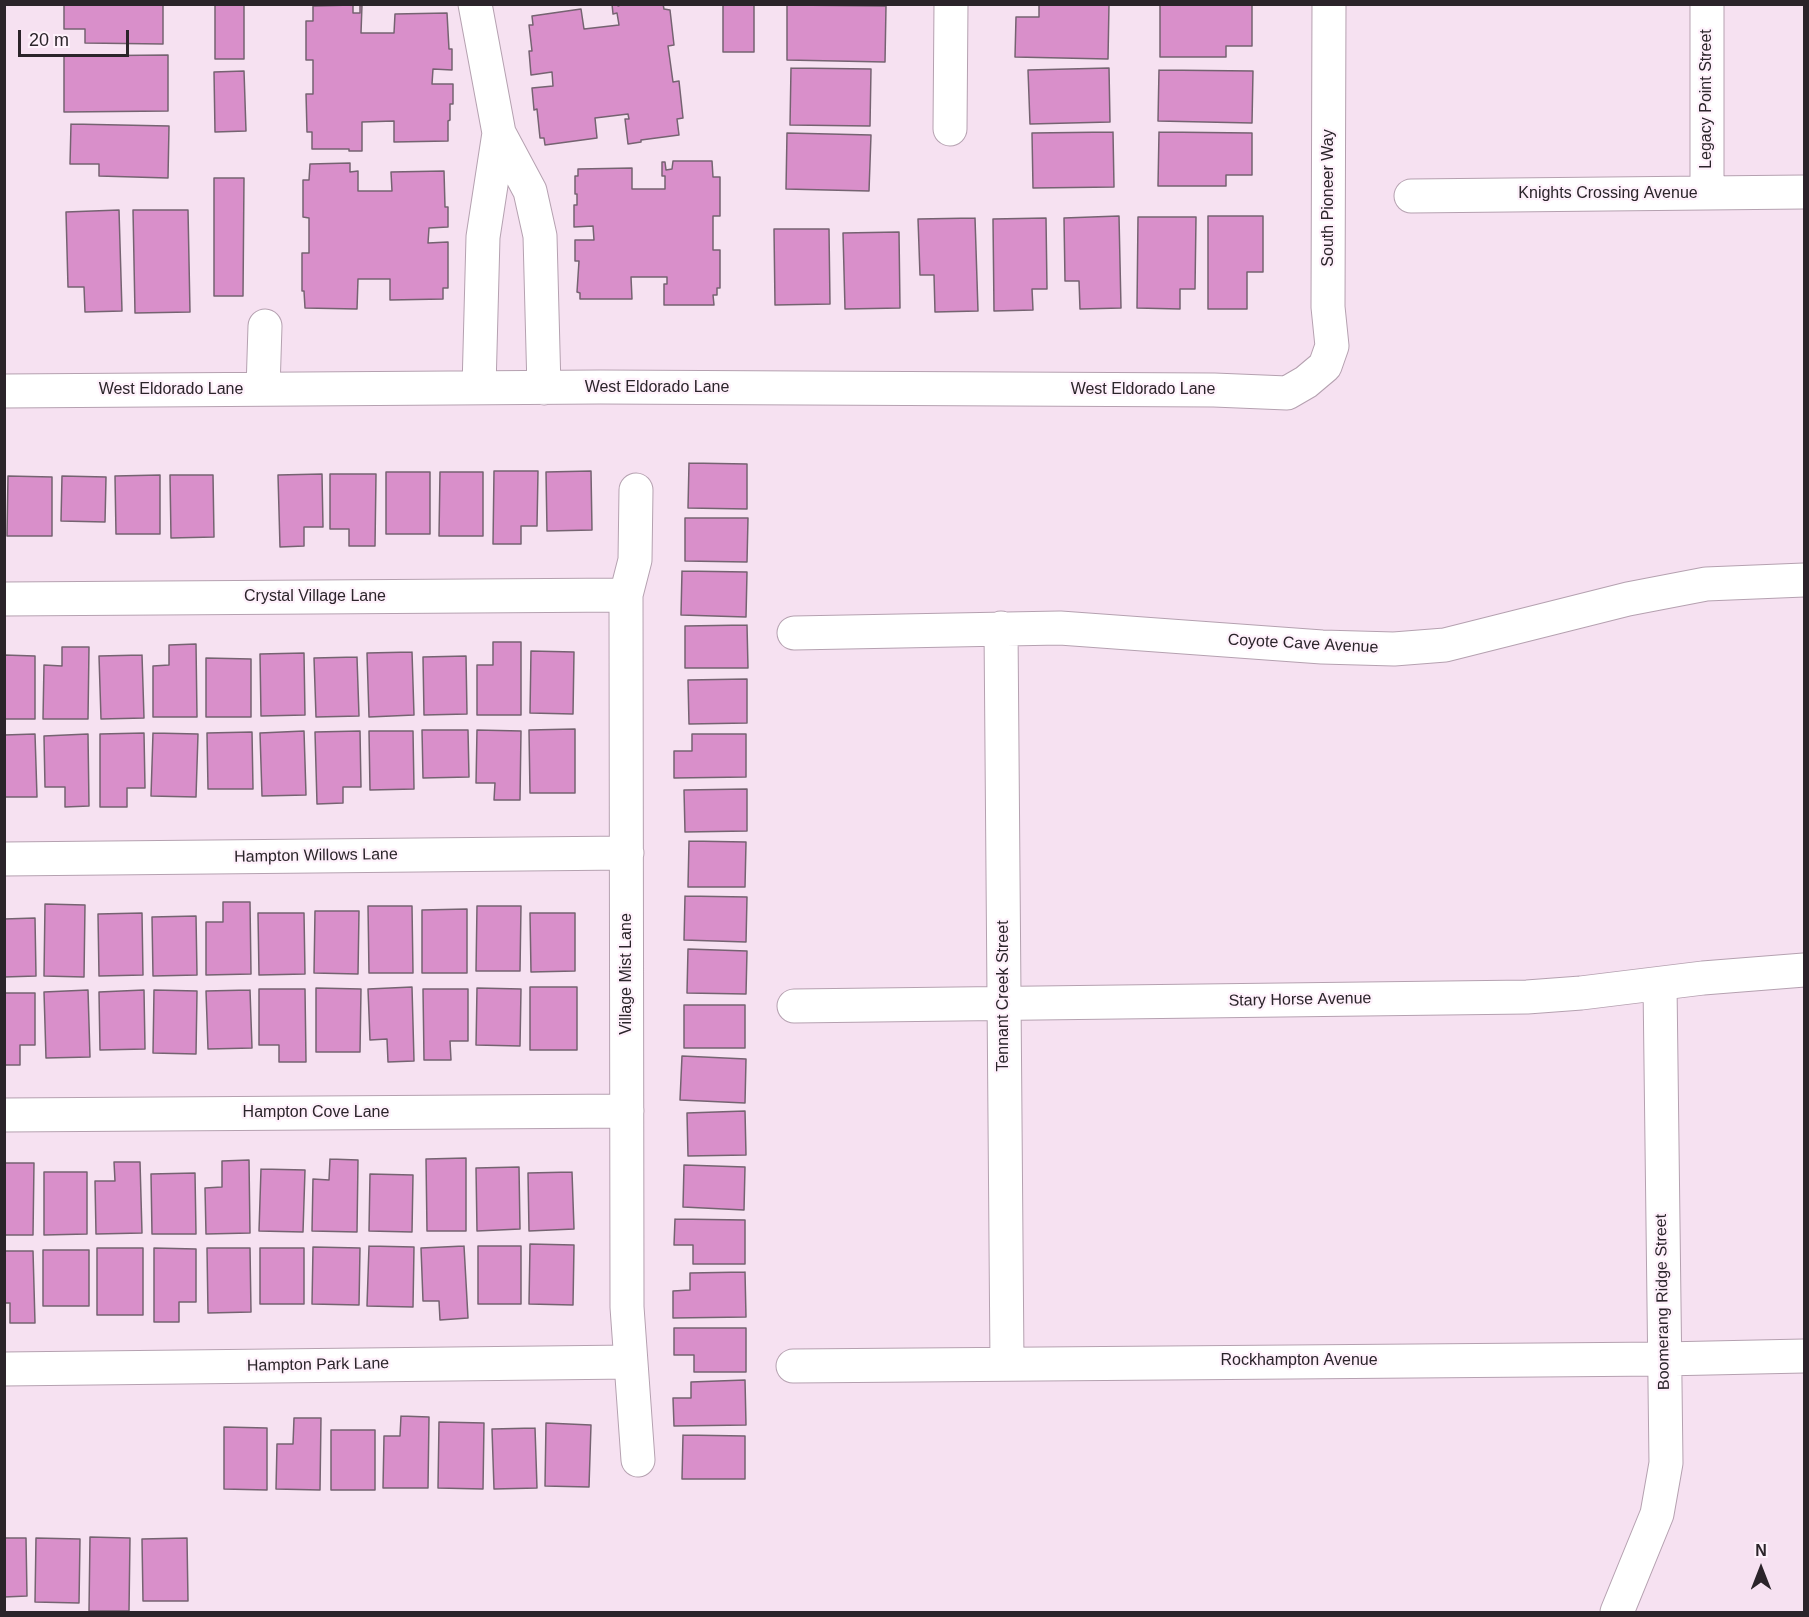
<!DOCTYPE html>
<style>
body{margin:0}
#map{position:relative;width:1809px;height:1617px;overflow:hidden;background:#f6e1f1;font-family:Helvetica,sans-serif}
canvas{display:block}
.frame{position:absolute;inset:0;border:6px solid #2b242a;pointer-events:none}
.north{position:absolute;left:1731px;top:1539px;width:60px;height:60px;-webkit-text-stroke:4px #fef1fb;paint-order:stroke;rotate:0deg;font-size:16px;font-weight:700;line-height:24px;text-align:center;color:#2b242a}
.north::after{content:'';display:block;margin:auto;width:21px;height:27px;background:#2b242a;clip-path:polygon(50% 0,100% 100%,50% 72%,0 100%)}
.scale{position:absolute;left:18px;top:30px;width:111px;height:27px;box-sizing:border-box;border:3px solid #2b242a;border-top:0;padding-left:8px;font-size:18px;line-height:21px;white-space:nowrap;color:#2b242a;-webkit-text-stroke:4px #fef1fb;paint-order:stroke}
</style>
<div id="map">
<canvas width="1809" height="1617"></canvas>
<div class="frame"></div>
<div class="north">N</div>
<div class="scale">20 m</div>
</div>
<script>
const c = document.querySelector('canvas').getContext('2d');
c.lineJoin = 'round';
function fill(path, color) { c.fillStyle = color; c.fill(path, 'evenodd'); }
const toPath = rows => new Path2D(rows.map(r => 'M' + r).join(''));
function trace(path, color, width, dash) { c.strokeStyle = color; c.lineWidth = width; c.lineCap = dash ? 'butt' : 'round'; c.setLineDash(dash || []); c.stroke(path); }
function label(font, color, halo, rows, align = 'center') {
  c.font = font + ' Helvetica,sans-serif'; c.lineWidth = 4.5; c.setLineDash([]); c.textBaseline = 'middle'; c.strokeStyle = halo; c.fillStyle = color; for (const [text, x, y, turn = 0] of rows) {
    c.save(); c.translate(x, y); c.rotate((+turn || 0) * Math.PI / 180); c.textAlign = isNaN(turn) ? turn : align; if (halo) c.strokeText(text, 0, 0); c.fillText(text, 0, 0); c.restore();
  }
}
const building = toPath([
 [64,4,163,4,163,44,85,43,85,29,64,29,64,4],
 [215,4,244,4,244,59,215,59,215,4],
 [612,4,618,4,618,6,623,4,663,4,664,9,670,10,674,45,668,46,673,82,679,81,683,118,677,119,679,135,641,140,641,142,628,144,625,119,629,119,628,114,595,118,597,138,545,145,544,138,540,138,537,109,534,110,532,88,553,86,552,72,531,75,529,51,532,51,529,25,533,25,532,16,581,9,584,29,619,25,617,13,613,14,612,4],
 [723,4,754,4,754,52,723,52,723,4],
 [1039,4,1109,4,1108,59,1015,57,1016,17,1039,17,1039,4],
 [1160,4,1252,4,1252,46,1226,46,1226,57,1160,57,1160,4],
 [353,5,353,13,360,13,360,6,362,5,361,33,394,33,395,14,447,13,449,49,452,49,452,70,433,69,432,84,453,84,453,104,450,104,450,120,448,121,448,141,394,142,394,121,362,122,362,151,349,151,349,149,312,149,312,132,307,132,306,94,313,94,313,60,306,60,306,21,313,21,313,6,353,5],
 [787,5,886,6,885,62,787,60,787,5],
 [168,55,168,111,64,112,64,56,168,55],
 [791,68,871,69,870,126,790,125,791,68],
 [1109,68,1110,122,1030,124,1028,70,1109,68],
 [1159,70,1253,71,1252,123,1158,121,1159,70],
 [244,71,246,131,215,132,214,72,244,71],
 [71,124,169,126,168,178,99,176,99,164,70,164,71,124],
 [1113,132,1114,187,1033,188,1032,133,1113,132],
 [1159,132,1252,133,1252,175,1226,175,1226,186,1158,186,1159,132],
 [787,133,871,135,869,191,786,189,787,133],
 [673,161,712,161,713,177,720,177,720,216,713,216,713,250,720,250,720,288,717,288,717,295,713,295,714,305,664,305,664,284,667,284,667,277,631,277,632,299,580,299,580,293,577,292,579,261,575,261,575,240,594,240,593,226,574,227,574,205,577,205,577,194,575,194,575,176,578,176,578,169,632,168,632,189,665,189,665,176,662,176,662,162,665,162,666,170,672,169,673,161],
 [350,163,350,172,358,171,358,191,392,191,391,172,444,171,445,207,448,207,448,227,429,228,428,243,448,242,448,288,443,288,443,299,390,300,390,279,358,279,357,309,305,308,304,291,302,291,302,253,309,253,309,218,303,217,303,180,309,180,310,164,350,163],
 [214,178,244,178,243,296,214,296,214,178],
 [119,210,122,311,85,312,84,287,68,287,66,212,119,210],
 [133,210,188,210,190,312,135,313,133,210],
 [1119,216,1121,308,1080,309,1079,281,1065,281,1064,218,1119,216],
 [1208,216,1263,216,1263,272,1247,272,1247,309,1208,309,1208,216],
 [1138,217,1196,217,1195,289,1180,289,1180,309,1137,308,1138,217],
 [975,218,978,311,935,312,934,275,920,275,918,219,975,218],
 [1046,218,1047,289,1032,289,1033,310,994,311,993,219,1046,218],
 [774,229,829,229,830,304,775,305,774,229],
 [899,232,900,308,845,309,843,233,899,232],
 [689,463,747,464,747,509,688,508,689,463],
 [494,471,538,471,537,526,521,526,521,544,493,544,494,471],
 [591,471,592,530,547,531,546,472,591,471],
 [386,472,430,472,430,534,386,534,386,472],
 [440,472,483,472,483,536,439,536,440,472],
 [322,474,323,527,304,527,304,546,280,547,278,475,322,474],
 [330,474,376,474,375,546,349,546,349,529,330,529,330,474],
 [160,475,160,534,116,534,115,476,160,475],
 [170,475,213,475,214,537,171,538,170,475],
 [8,476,52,477,52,536,7,536,8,476],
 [62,476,106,477,105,522,61,521,62,476],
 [685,518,748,518,747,562,685,561,685,518],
 [682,571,747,572,746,617,681,615,682,571],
 [747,625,748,668,685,668,685,626,747,625],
 [493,642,521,642,521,715,477,715,477,665,493,665,493,642],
 [196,644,197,717,153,717,153,666,169,665,169,645,196,644],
 [62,647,89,647,88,719,43,719,44,665,62,666,62,647],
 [531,651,574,652,573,714,530,713,531,651],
 [412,652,414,715,369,717,367,653,412,652],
 [304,653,305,715,261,716,260,654,304,653],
 [4,655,35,656,35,719,4,719,4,655],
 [142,655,144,718,101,719,99,656,142,655],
 [466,656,467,714,424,715,423,657,466,656],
 [357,657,359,716,316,717,314,658,357,657],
 [206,658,251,659,251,717,206,717,206,658],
 [747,679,747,723,689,724,688,680,747,679],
 [575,729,575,793,530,793,529,730,575,729],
 [422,730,468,730,469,777,423,778,422,730],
 [477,730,521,731,520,800,494,800,495,783,476,783,477,730],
 [304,731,306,795,262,796,260,733,304,731],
 [360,731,361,787,343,787,343,803,317,804,315,732,360,731],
 [369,731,413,731,414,789,370,790,369,731],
 [252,732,253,789,208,789,207,733,252,732],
 [144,733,145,788,127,788,127,807,100,807,100,734,144,733],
 [153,733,198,734,196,797,151,796,153,733],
 [35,734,37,797,4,797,4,735,35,734],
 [88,734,89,806,65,807,65,787,45,787,44,736,88,734],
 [692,734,746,734,746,777,674,778,674,751,692,751,692,734],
 [747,789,747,831,685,832,684,790,747,789],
 [689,841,746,842,745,887,688,887,689,841],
 [685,896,747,897,746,942,684,940,685,896],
 [223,902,250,902,251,974,206,975,206,922,223,922,223,902],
 [45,904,85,905,84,977,44,976,45,904],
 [368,906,412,906,413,973,369,973,368,906],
 [477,906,521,906,520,971,476,971,477,906],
 [467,909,467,973,422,973,422,910,467,909],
 [315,911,359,911,358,974,314,973,315,911],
 [142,913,143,975,99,976,98,914,142,913],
 [258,913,304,913,305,974,259,975,258,913],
 [530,913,575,913,575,971,531,972,530,913],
 [196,916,197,975,153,976,152,917,196,916],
 [35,918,36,976,4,977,4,919,35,918],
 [688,949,747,951,746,994,687,993,688,949],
 [412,987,414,1061,388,1062,387,1039,370,1040,368,989,412,987],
 [530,987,577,987,577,1050,530,1050,530,987],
 [316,988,361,989,360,1052,316,1052,316,988],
 [477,988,521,989,520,1046,476,1045,477,988],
 [259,989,305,989,306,1062,279,1062,279,1045,259,1045,259,989],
 [423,989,468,989,468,1041,450,1041,451,1060,424,1060,423,989],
 [88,990,90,1057,46,1058,44,992,88,990],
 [144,990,145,1049,100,1050,99,992,144,990],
 [154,990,197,991,196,1054,153,1053,154,990],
 [250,990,252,1048,208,1049,206,991,250,990],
 [4,993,35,993,35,1045,20,1045,20,1065,4,1065,4,993],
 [684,1005,745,1005,745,1048,684,1048,684,1005],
 [682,1056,746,1059,745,1103,680,1100,682,1056],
 [745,1111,746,1155,688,1156,687,1113,745,1111],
 [466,1158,466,1231,427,1231,426,1159,466,1158],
 [330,1159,358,1160,357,1232,312,1231,313,1179,329,1180,330,1159],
 [249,1160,250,1233,206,1234,205,1188,222,1187,222,1161,249,1160],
 [114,1162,140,1162,142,1233,96,1234,95,1181,115,1181,114,1162],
 [4,1163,34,1163,33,1235,4,1235,4,1163],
 [684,1165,745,1167,744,1210,683,1207,684,1165],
 [519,1167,520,1229,477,1231,476,1168,519,1167],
 [261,1169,305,1170,303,1232,259,1231,261,1169],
 [44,1172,87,1172,87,1234,44,1235,44,1172],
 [572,1172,574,1229,529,1231,528,1173,572,1172],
 [195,1173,196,1234,152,1234,151,1174,195,1173],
 [370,1174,413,1175,412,1232,369,1231,370,1174],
 [675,1219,745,1220,745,1264,693,1264,693,1245,674,1245,675,1219],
 [530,1244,574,1245,573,1305,529,1304,530,1244],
 [369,1246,414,1247,413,1307,367,1306,369,1246],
 [464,1246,468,1318,440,1320,439,1301,423,1301,421,1248,464,1246],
 [478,1246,521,1246,521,1304,478,1304,478,1246],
 [313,1247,360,1248,359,1305,312,1304,313,1247],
 [97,1248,143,1248,143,1315,97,1315,97,1248],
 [154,1248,196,1249,196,1302,179,1302,179,1322,154,1322,154,1248],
 [207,1248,250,1248,251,1312,208,1313,207,1248],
 [260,1248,304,1248,304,1304,260,1304,260,1248],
 [43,1250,89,1250,89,1306,43,1306,43,1250],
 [4,1251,33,1251,35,1323,10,1323,10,1303,4,1303,4,1251],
 [745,1272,746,1317,673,1318,673,1291,690,1290,690,1273,745,1272],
 [674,1328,746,1328,746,1372,694,1372,694,1355,674,1355,674,1328],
 [745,1380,746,1425,674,1426,673,1398,691,1398,691,1382,745,1380],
 [401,1416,429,1417,428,1488,383,1488,384,1436,400,1436,401,1416],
 [294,1418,321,1418,320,1490,276,1489,277,1444,293,1444,294,1418],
 [439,1422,484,1423,483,1489,438,1488,439,1422],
 [546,1423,591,1425,589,1487,545,1486,546,1423],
 [224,1427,267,1428,267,1490,224,1489,224,1427],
 [535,1428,537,1488,494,1489,492,1429,535,1428],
 [331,1430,375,1430,375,1490,331,1490,331,1430],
 [683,1435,745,1436,745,1479,682,1479,683,1435],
 [90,1537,130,1538,129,1611,89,1611,90,1537],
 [4,1538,26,1538,27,1596,4,1597,4,1538],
 [36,1538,80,1539,79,1603,35,1602,36,1538],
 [187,1538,188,1601,143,1601,142,1539,187,1538]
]);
fill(building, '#d98fca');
trace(building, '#756371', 1.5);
const minor = toPath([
 [475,4,499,133,530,191,540,236,544,388],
 [1707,4,1707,193],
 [950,129,951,4],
 [1411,196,1804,192],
 [479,388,483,237,499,133],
 [263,389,265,326],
 [4,391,600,387,1214,390,1287,393,1306,382,1325,366,1332,346,1328,307,1329,4],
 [636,490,635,560,626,595,627,1307,638,1460],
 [4,599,626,595],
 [1001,628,1007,1363],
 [794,633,1060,628,1322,647,1394,649,1445,645,1628,599,1706,584,1804,580],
 [4,859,627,853],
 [794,1006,1527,997,1581,993,1703,978,1804,970],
 [4,1115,627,1111],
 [793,1366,1663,1359,1804,1356],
 [4,1369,631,1362],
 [1617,1612,1657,1514,1666,1463,1660,984]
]);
trace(minor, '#b5a1b0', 35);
trace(minor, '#fff', 33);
label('16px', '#2b242a', '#fef1fb', [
 ["Legacy Point Street",1707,99,-90],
 ["Knights Crossing Avenue",1608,194],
 ["South Pioneer Way",1329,198,-90],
 ["West Eldorado Lane",657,388],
 ["West Eldorado Lane",171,390],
 ["West Eldorado Lane",1143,390],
 ["Crystal Village Lane",315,597],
 ["Coyote Cave Avenue",1303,644,3],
 ["Hampton Willows Lane",316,856,-1],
 ["Village Mist Lane",627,974,-90],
 ["Tennant Creek Street",1004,996,-90],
 ["Stary Horse Avenue",1300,1000,-1],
 ["Hampton Cove Lane",316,1113],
 ["Boomerang Ridge Street",1663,1302,-91],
 ["Rockhampton Avenue",1299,1361],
 ["Hampton Park Lane",318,1365,-1]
]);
</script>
